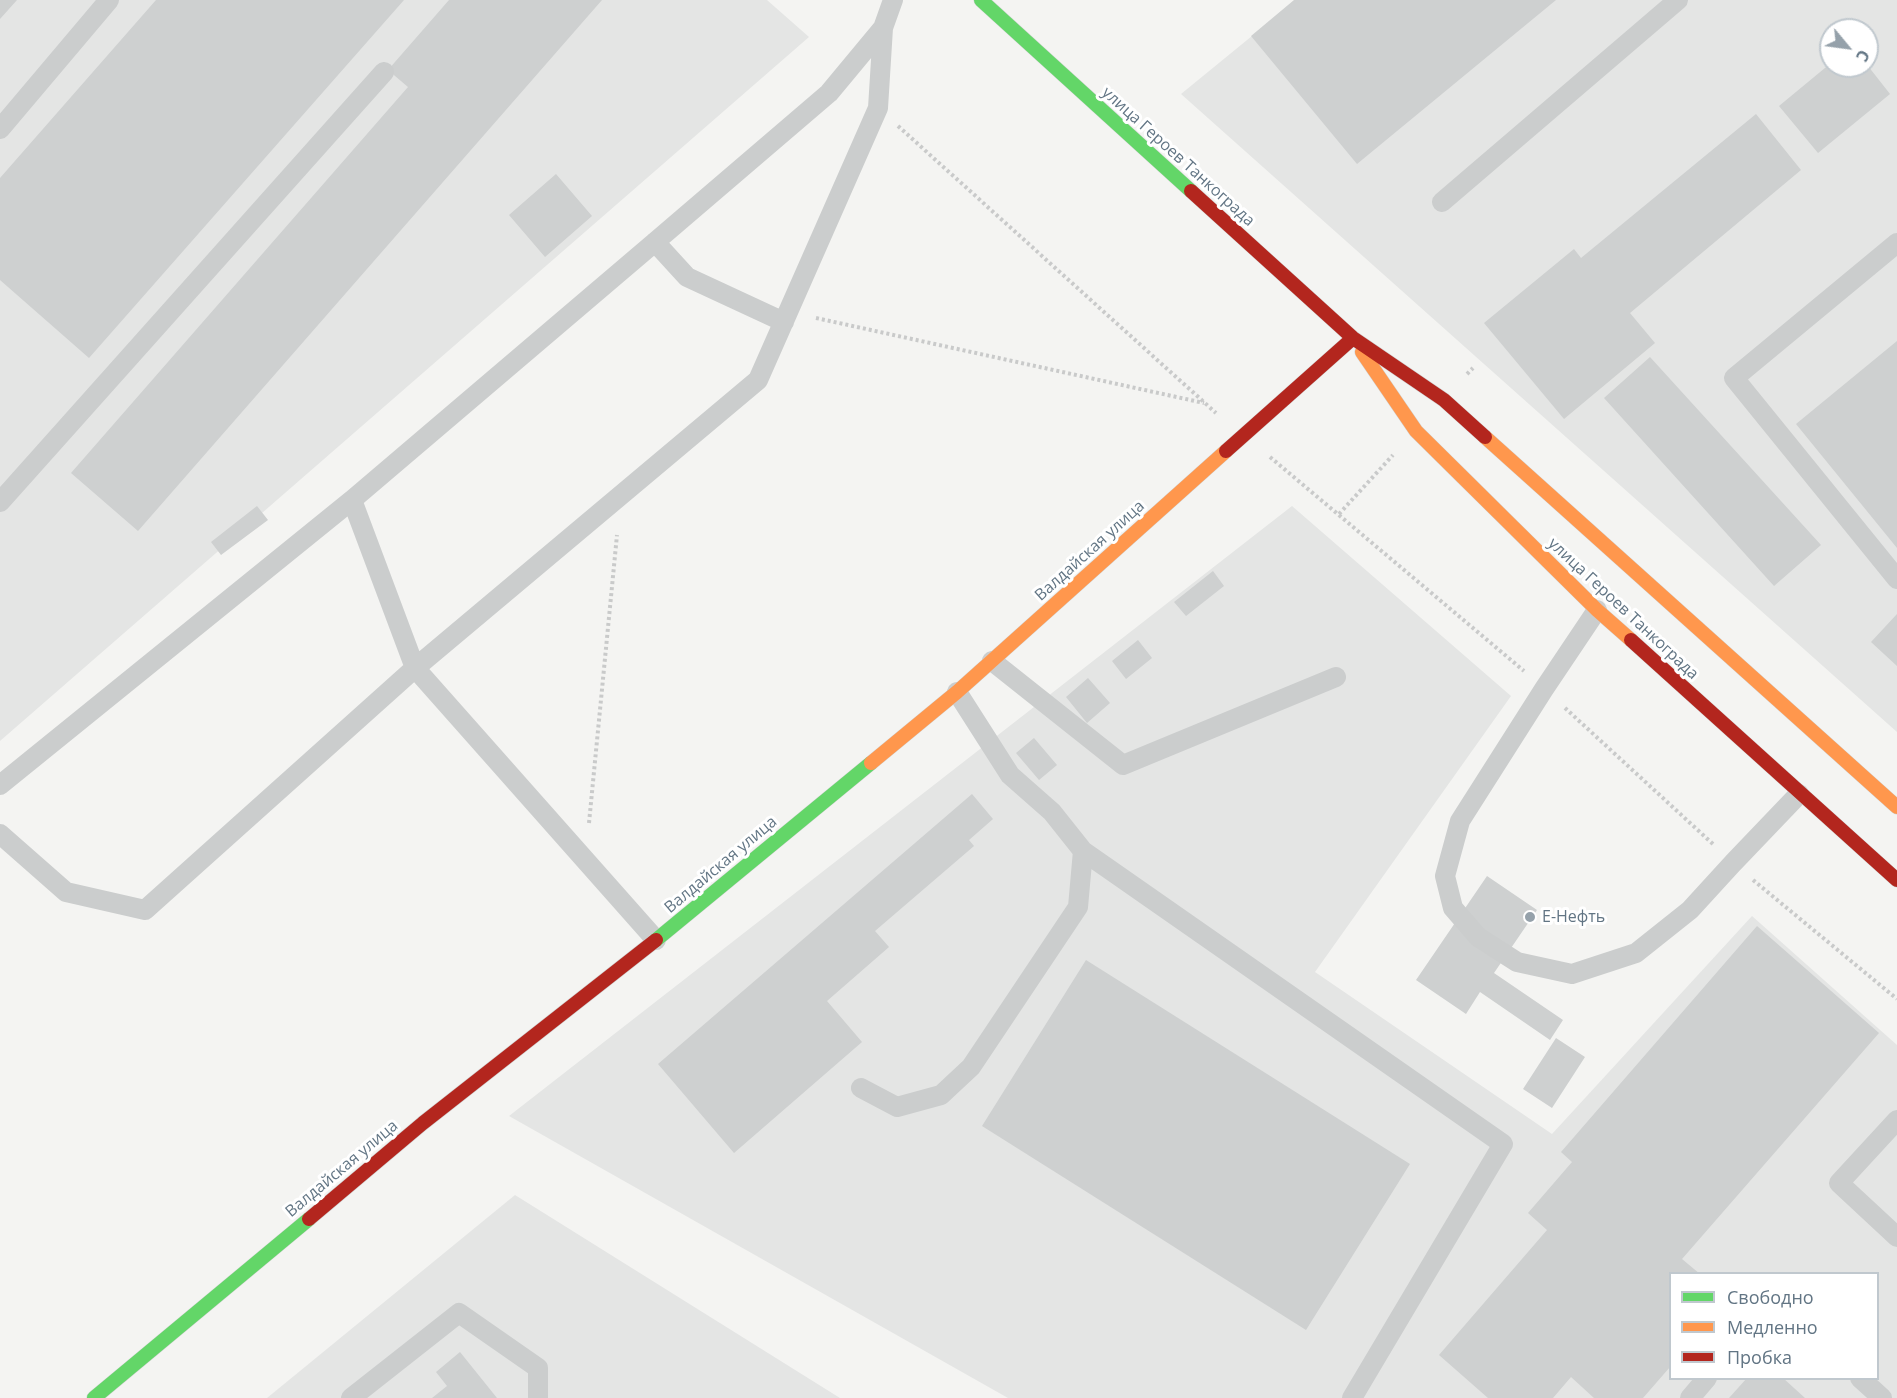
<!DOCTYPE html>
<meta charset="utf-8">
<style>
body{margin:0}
#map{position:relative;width:1897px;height:1398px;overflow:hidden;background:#f4f4f2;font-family:"Open Sans",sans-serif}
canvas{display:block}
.legend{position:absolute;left:1669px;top:1272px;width:210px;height:108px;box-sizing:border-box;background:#fff;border:2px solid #c0c8ce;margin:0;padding:8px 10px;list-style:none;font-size:18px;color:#627584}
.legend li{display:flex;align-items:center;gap:12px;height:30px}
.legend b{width:30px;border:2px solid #c0c8ce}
.north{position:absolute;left:1819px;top:18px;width:60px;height:60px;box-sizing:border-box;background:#fff;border:2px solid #c0c8ce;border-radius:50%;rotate:119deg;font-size:16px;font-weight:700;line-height:24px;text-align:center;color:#627584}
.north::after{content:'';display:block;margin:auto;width:21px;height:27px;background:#95a1aa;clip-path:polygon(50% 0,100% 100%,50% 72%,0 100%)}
</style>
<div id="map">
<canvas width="1897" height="1398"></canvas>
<ul class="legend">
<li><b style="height:8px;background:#63d668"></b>Свободно</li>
<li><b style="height:8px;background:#ff974d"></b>Медленно</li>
<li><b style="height:8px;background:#b3261e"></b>Пробка</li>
</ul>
<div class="north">С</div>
</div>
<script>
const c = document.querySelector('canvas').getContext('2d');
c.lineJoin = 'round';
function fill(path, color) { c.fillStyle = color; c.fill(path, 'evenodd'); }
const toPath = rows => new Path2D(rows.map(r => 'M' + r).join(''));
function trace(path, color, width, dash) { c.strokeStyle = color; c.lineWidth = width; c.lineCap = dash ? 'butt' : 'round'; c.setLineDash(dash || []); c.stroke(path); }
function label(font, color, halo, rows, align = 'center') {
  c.font = font + ' "Open Sans",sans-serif'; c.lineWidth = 6; c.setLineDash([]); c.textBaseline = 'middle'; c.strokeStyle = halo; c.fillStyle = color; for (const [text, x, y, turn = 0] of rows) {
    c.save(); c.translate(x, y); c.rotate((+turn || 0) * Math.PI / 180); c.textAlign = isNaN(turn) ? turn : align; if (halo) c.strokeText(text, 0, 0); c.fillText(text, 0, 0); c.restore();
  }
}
fill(toPath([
 [0,0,767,0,809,37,0,741],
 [1296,0,1897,0,1897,732,1181,94],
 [1831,30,1867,30,1867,66,1831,66],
 [1292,506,1511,696,1315,972,1552,1134,1752,916,1897,1045,1897,1398,1008,1398,509,1116],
 [1670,1274,1878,1274,1878,1378,1670,1378],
 [515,1195,840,1398,267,1398]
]), '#e4e5e4');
fill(toPath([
 [0,0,17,0,0,19],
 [156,0,404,0,89,358,0,280,0,178],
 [449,0,602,0,138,531,71,473,408,87,388,70],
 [1294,0,1556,0,1357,164,1251,36],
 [1831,63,1831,66,1868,66,1890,94,1818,153,1779,106],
 [1756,114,1801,170,1630,313,1655,343,1564,419,1484,323,1574,249,1581,258],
 [556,174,592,216,545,257,509,215],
 [1897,341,1897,548,1796,424],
 [1650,357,1821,545,1774,586,1604,398],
 [257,506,268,520,221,555,211,542],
 [1213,571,1224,586,1186,616,1174,602],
 [1897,614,1897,666,1871,642],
 [1138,640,1152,658,1126,679,1112,661],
 [1088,678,1110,703,1087,723,1066,697],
 [1034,738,1057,765,1039,780,1016,753],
 [972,794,993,819,969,840,974,846,875,931,889,947,827,1001,862,1042,734,1153,658,1064],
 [1487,876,1537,910,1494,973,1563,1020,1550,1040,1480,992,1466,1014,1416,980],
 [1757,926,1879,1033,1682,1259,1700,1274,1670,1274,1670,1367,1643,1398,1594,1398,1571,1377,1553,1398,1488,1398,1439,1355,1547,1230,1528,1213,1572,1162,1561,1152],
 [1086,960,1410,1164,1306,1330,982,1126],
 [1556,1038,1585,1057,1552,1108,1523,1089],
 [460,1352,497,1398,432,1398,447,1386,436,1372],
 [1747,1378,1783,1378,1805,1398,1729,1398]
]), '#ced0d0');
const fast = toPath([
 [981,0,1191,191],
 [656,940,871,763],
 [94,1398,309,1219]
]);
const slow = toPath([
 [1362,352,1416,431,1597,610,1631,640],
 [1485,437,1897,807],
 [871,763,957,692,1226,451]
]);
const jam = toPath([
 [1191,191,1353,338,1444,400,1485,437],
 [1226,451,1353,338],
 [1631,640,1897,880],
 [309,1219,423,1123,656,940]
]);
trace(fast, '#d0d2d2', 15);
trace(slow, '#d0d2d2', 15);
trace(jam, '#d0d2d2', 15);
trace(toPath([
 [898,126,1216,413],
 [816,318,1204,403],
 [1467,374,1473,368],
 [1270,457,1524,671],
 [1339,514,1393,455],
 [1565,708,1714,845],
 [589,823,617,535],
 [1753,880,1897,999]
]), '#c9caca', 4, [3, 3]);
trace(toPath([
 [0,129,109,0],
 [1442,202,1678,0],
 [655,242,687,277,784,322],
 [1897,243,1734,378,1897,579],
 [352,500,415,668,656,940],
 [0,502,384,72],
 [1597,610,1544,689,1460,821,1445,876,1453,908,1478,937,1517,962,1572,974,1636,953,1690,910,1733,863,1799,794],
 [992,661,1123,765,1336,677],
 [0,785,352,500,655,242,829,93,883,28],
 [0,834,66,892,145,910,415,668,758,380,878,108,883,28,893,0],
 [1083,851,1503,1144,1352,1398],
 [861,1088,897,1107,941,1095,971,1067,1078,907,1083,851,1052,812,1010,775,957,692],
 [1897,1120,1839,1183,1897,1237],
 [1860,1378,1882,1398],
 [351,1398,459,1313,538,1368,538,1398],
 [1690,1398,1707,1378]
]), '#cbcdcd', 20);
trace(fast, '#63d668', 14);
trace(slow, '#ff974d', 14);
trace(jam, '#b3261e', 14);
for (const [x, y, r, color] of [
 [1530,917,6,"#95a1aa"]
]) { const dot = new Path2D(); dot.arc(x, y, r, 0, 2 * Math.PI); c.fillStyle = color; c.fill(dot); trace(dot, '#fff', 2); }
label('16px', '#627584', '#fff', [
 ["улица Героев Танкограда",1178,157,42],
 ["Валдайская улица",1090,551,-42],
 ["улица Героев Танкограда",1623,609,43],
 ["Валдайская улица",721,865,-40],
 ["Валдайская улица",342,1169,-40]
]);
label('16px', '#627584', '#fff', [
 ["E-Нефть",1542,917]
], 'left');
</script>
